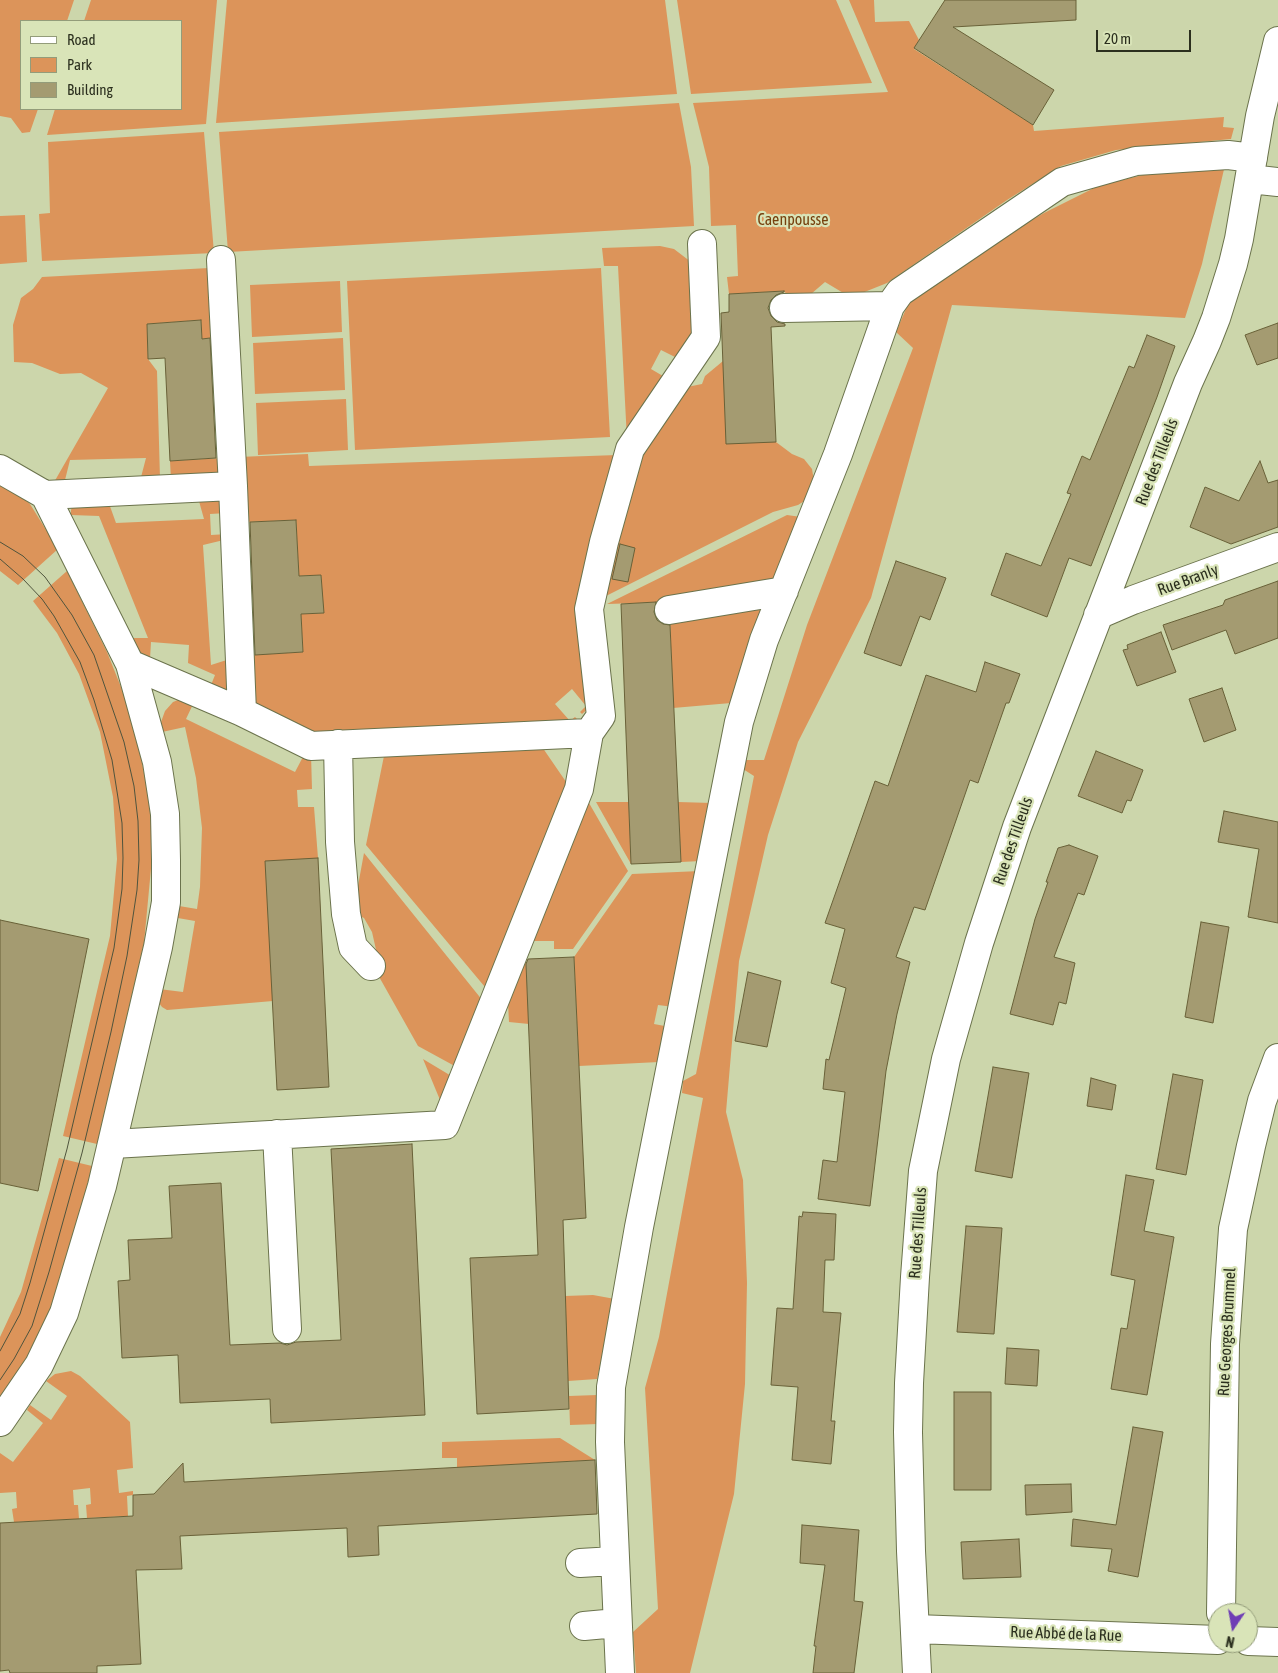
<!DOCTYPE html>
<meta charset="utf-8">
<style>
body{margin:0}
#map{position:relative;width:1278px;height:1673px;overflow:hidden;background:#ccd6ab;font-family:"Asap Condensed",sans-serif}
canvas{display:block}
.legend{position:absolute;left:20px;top:20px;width:162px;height:90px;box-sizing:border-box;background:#d9e4b8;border:1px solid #939c7a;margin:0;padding:6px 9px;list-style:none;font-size:15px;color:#2b2f1e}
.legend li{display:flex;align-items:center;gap:10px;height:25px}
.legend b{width:25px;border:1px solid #939c7a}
.north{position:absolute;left:1208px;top:1603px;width:50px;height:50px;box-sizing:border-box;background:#d9e4b8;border:1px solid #939c7a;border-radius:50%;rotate:192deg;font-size:14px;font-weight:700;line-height:20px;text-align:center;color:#2b2f1e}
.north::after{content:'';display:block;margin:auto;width:18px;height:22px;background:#6f3eb5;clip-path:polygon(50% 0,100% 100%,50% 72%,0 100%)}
.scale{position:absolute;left:1096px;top:30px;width:95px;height:22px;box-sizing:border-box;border:2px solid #2b2f1e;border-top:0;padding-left:6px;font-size:15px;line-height:18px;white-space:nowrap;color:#2b2f1e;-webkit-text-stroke:4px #d9e4b8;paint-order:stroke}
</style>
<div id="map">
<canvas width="1278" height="1673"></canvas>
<ul class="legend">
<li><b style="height:6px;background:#fff"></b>Road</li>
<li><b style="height:14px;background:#dc945a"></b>Park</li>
<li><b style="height:14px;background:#a49b71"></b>Building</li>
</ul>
<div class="north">N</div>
<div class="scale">20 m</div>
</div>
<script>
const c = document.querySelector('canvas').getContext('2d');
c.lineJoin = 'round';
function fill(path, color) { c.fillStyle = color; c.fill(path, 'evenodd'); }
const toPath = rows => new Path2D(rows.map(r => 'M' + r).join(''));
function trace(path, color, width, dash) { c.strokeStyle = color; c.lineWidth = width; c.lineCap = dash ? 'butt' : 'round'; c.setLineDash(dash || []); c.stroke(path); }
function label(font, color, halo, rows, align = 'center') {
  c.font = font + ' "Asap Condensed",sans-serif'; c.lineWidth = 4.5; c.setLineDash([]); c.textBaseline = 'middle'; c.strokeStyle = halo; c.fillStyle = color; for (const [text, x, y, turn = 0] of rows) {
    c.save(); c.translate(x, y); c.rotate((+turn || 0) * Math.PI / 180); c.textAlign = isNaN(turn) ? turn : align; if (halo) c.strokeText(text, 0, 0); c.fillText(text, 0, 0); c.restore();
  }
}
fill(toPath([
 [0,0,74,0,67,21,21,21,21,109,38,109,30,132,22,133,11,118,0,116],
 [91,0,217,0,206,124,47,135,55,109,181,109,181,21,84,21],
 [227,0,665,0,677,94,216,123],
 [677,0,836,0,872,83,691,94],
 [849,0,874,0,875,22,909,21,919,40,914,49,1033,125,1034,131,1224,117,1223,127,1234,128,1231,139,1116,150,1061,166,1007,200,887,283,857,295,845,294,825,282,811,294,793,298,783,291,729,294,727,277,738,276,736,225,711,226,709,167,693,103,888,92],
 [679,103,691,167,694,226,228,252,219,132],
 [204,132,214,253,42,261,39,214,50,213,48,142],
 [1225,165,1202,264,1185,318,952,305,871,598,798,742,768,835,739,961,726,1112,743,1180,747,1283,745,1384,734,1494,690,1673,636,1673,633,1632,658,1609,645,1388,659,1337,703,1098,682,1093,683,1081,696,1074,754,776,743,769,746,760,764,760,807,625,913,348,896,332,909,302,988,246,1044,213,1098,186,1163,170],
 [25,215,27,262,0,264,0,216],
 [660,246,674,249,691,262,698,288,692,338,679,359,661,350,651,369,668,379,627,440,618,266,604,266,602,248],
 [209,268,218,343,212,343,211,338,202,339,201,320,147,324,148,359,157,371,160,479,140,481,146,458,70,460,64,484,53,484,108,388,81,373,60,374,32,363,14,362,13,325,21,298,33,289,42,277],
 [601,268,610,437,355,450,347,281],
 [340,281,342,332,252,337,250,285],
 [343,338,345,390,255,394,253,343],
 [723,361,776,442,792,454,804,459,812,469,814,481,809,498,798,505,773,512,600,599,636,454,682,388,702,384,705,376],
 [346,399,348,450,258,455,256,403],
 [308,454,309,466,617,455,592,705,582,714,580,712,586,706,572,689,555,704,570,721,575,717,577,719,570,725,311,739,251,701,248,655,303,652,301,614,323,613,321,575,299,576,296,520,248,522,239,457],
 [222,458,222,473,171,479,170,461],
 [0,482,10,487,30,504,58,549,18,585,0,571],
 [197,494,220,495,227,513,210,514,211,535,228,534,228,539,203,545,211,665,233,658,228,692,209,690,215,675,188,663,189,645,151,642,150,659,134,649,128,638,148,638,99,516,71,515,71,510,73,503,107,498,116,523,204,519],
 [787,515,801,517,774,582,669,602,607,604],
 [67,571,107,652,121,687,136,732,152,814,152,858,144,943,97,1144,63,1136,110,936,117,859,113,797,100,732,79,674,57,633,33,601],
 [764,601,731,703,673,708,670,618],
 [183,698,195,700,186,719,295,772,305,753,311,754,312,789,297,790,298,807,314,807,318,858,273,1001,167,1010,162,1007,159,1003,159,989,183,992,195,921,172,917,173,905,197,909,200,887,202,828,196,778,185,727,162,732,161,722,165,711,173,702],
 [538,741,573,792,490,993,366,845,385,751],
 [581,802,589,803,628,871,573,949,554,949,554,941,527,941],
 [596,802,629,802,631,864],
 [678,802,712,803,701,861,681,862],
 [364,853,487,1006,462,1070,418,1046,373,966,377,954,372,932,364,918,353,913],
 [700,871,674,1007,658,1005,654,1024,670,1027,659,1062,579,1066,574,957,632,874],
 [526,959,529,1024,509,1022,508,1003],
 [423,1059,458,1080,445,1112],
 [59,1158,92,1166,70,1255,57,1299,35,1346,0,1404,0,1337,21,1292],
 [593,1295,615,1299,597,1379,568,1381,565,1296],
 [71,1371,80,1376,130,1422,133,1468,117,1470,119,1493,133,1491,133,1495,127,1496,128,1516,87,1518,86,1505,91,1504,90,1488,73,1490,74,1505,78,1505,79,1519,14,1522,12,1509,17,1508,16,1492,0,1493,0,1453,13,1462,43,1423,27,1410,30,1405,51,1420,67,1396,46,1381,55,1374],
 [597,1395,598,1424,570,1425,569,1396],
 [560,1438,595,1460,457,1468,457,1458,442,1458,442,1442]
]), '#dc945a');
const building = toPath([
 [945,0,1076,0,1076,20,953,27,1054,90,1033,125,914,48,945,0],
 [784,291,784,292,776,295,771,300,768,308,771,316,777,322,785,324,785,326,771,327,776,442,726,444,721,313,729,312,729,294,784,291],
 [201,320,202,339,210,338,216,458,170,461,165,358,148,359,147,324,201,320],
 [1278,323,1278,358,1257,365,1245,335,1278,323],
 [1147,335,1175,346,1157,397,1091,566,1069,558,1047,617,991,595,1006,553,1041,566,1071,494,1067,493,1082,456,1090,460,1129,366,1134,368,1147,335],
 [1260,461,1268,483,1278,480,1278,527,1231,544,1190,527,1205,487,1239,501,1260,461],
 [296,520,299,576,321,575,324,613,301,614,303,652,255,655,250,522,296,520],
 [620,544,635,548,628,582,612,579,620,544],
 [896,561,946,578,930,620,920,616,901,666,864,653,896,561],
 [1278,581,1278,638,1235,654,1226,630,1172,650,1163,625,1223,605,1225,600,1278,581],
 [656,602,654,612,657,620,663,624,670,625,681,862,631,864,621,604,656,602],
 [1161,632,1176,672,1137,686,1123,650,1128,649,1127,645,1161,632],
 [985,662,1020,674,1009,703,1006,703,978,783,970,780,925,910,914,907,896,957,910,962,897,1014,886,1071,870,1206,818,1199,823,1160,837,1162,845,1092,823,1089,826,1059,829,1060,846,988,831,983,845,929,825,923,875,781,888,786,926,675,976,692,985,662],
 [1222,688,1236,730,1204,742,1189,699,1222,688],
 [1096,751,1143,770,1131,801,1127,800,1122,813,1078,796,1096,751],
 [1224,811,1278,822,1278,923,1248,917,1259,849,1218,842,1224,811],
 [1069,845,1098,856,1084,895,1078,893,1054,957,1075,963,1066,1004,1059,1002,1053,1025,1010,1014,1035,919,1048,882,1046,882,1058,848,1069,845],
 [318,858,329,1087,277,1090,265,861,318,858],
 [0,920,89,939,38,1191,0,1183,0,920],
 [1201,922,1229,927,1213,1023,1185,1017,1201,922],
 [574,957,586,1218,563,1220,569,1409,477,1414,470,1258,538,1255,526,964,528,959,574,957],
 [748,972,781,981,767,1047,735,1041,748,972],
 [993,1067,1029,1073,1012,1178,975,1171,993,1067],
 [1173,1074,1203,1080,1186,1175,1156,1169,1173,1074],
 [1091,1078,1116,1085,1112,1110,1087,1106,1091,1078],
 [412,1144,425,1415,271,1423,270,1399,180,1403,178,1355,122,1358,118,1281,130,1280,128,1240,172,1238,169,1186,221,1183,230,1345,280,1343,287,1345,296,1342,341,1340,331,1149,412,1144],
 [1126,1175,1154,1180,1144,1231,1174,1237,1147,1395,1111,1389,1121,1328,1127,1329,1135,1280,1111,1275,1126,1175],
 [803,1212,836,1214,834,1260,825,1260,823,1312,841,1313,831,1421,835,1421,831,1464,792,1460,798,1387,771,1385,777,1308,793,1309,799,1216,802,1217,803,1212],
 [966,1226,1002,1228,994,1334,957,1332,966,1226],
 [1007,1348,1039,1350,1037,1386,1005,1384,1007,1348],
 [954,1392,991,1392,991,1490,954,1490,954,1392],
 [1133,1427,1163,1432,1138,1577,1108,1571,1112,1549,1071,1546,1073,1519,1116,1525,1133,1427],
 [595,1460,597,1514,378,1526,379,1555,348,1557,347,1528,180,1536,182,1569,136,1570,141,1664,97,1666,97,1673,10,1673,9,1670,0,1671,0,1523,133,1516,133,1495,154,1494,183,1463,184,1482,595,1460],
 [1071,1484,1072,1512,1026,1515,1025,1485,1071,1484],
 [802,1525,859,1530,854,1601,863,1602,854,1673,813,1673,816,1646,814,1646,825,1565,800,1563,802,1525],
 [1019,1539,1021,1577,963,1579,961,1542,1019,1539]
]);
fill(building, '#a49b71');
trace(building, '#696138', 1);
const minor = toPath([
 [1250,179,1278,182],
 [221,260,233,486,242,712],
 [784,308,890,306],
 [0,469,45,495,130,664,157,762,165,814,166,860,166,902,158,947,102,1186,64,1313,39,1365,0,1422],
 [45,495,233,486],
 [669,610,784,591],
 [1098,615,1133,600,1278,547],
 [130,664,242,712,311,746,589,733],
 [338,744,340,842,346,914,353,947,371,966],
 [277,1134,287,1329],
 [113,1144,445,1125,579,789,589,733,601,716,589,609,604,542,630,449,706,337,702,244],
 [580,1563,614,1561],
 [1221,1613,1225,1344,1233,1229,1251,1146,1262,1101,1278,1058],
 [584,1626,617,1623],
 [915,1629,1218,1640],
 [1248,1641,1278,1642],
 [620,1673,610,1442,611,1387,639,1227,739,722,764,640,838,454,890,306,900,292,1062,182,1136,161,1228,155,1253,158],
 [917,1673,911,1551,908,1432,909,1383,915,1277,923,1171,946,1059,979,943,1017,827,1188,383,1207,341,1216,318,1233,264,1239,239,1260,116,1278,41]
]);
trace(minor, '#6b734c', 30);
trace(minor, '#fff', 28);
trace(toPath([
 [0,542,23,556,45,577,72,615,94,655,124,742,134,786,138,821,139,860,137,890,127,956,111,1032,82,1153,49,1272,32,1326,14,1359,0,1380],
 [0,559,23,579,42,599,54,616,80,662,94,700,112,760,122,823,123,858,122,889,114,948,67,1149,30,1283,20,1314,0,1351]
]), '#4f543d', 1);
label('16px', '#76410e', '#d9e4b8', [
 ["Caenpousse",793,220]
]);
label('16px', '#2b2f1e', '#d9e4b8', [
 ["Rue des Tilleuls",1157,462,-69],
 ["Rue Branly",1188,580,-20],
 ["Rue des Tilleuls",1013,841,-71],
 ["Rue des Tilleuls",918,1233,-86],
 ["Rue Georges Brummel",1227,1332,-87],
 ["Rue Abbé de la Rue",1066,1634,2]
]);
</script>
